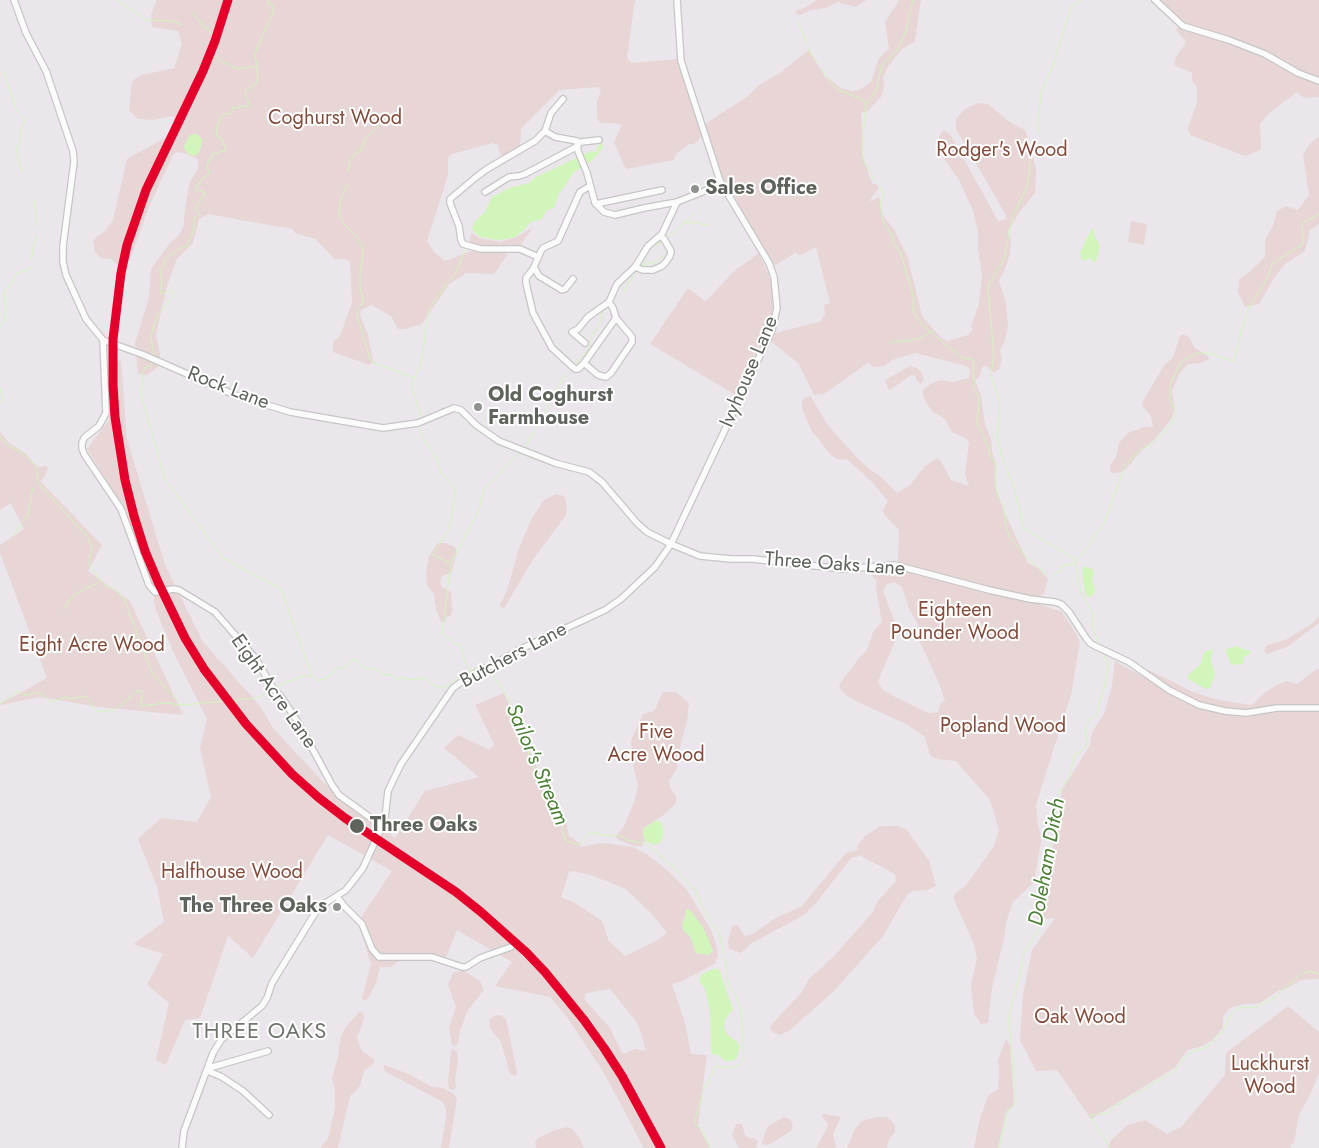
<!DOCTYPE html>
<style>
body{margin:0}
canvas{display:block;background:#ebe6ec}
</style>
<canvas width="1319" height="1148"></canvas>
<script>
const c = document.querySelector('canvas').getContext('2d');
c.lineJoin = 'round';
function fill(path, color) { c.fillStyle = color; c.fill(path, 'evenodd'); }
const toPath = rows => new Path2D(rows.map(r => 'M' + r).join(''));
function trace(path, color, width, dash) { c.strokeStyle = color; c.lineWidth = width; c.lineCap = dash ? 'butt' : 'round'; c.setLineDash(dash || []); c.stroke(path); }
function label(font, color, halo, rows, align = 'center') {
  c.font = font + ' Jost,sans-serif'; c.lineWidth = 4; c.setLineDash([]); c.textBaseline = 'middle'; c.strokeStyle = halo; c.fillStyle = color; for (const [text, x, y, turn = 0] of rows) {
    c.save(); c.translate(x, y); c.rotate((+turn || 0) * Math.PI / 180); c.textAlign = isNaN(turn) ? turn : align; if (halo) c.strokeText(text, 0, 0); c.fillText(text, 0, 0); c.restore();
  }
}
fill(toPath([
 [157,0,635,0,627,58,631,63,679,59,702,136,694,144,689,144,676,154,674,160,626,169,614,143,622,124,600,123,597,118,597,102,601,90,598,87,560,90,521,129,520,146,511,154,503,156,499,152,498,145,493,143,452,154,448,158,448,175,427,241,434,252,445,261,474,250,508,254,494,274,465,273,463,276,450,283,422,324,405,329,398,329,391,316,371,305,361,310,360,315,368,335,373,362,369,365,333,352,333,342,340,336,352,303,350,262,346,259,334,259,316,239,295,233,292,229,208,214,199,219,193,243,177,259,167,286,156,334,160,354,159,366,147,375,138,374,135,343,149,298,151,269,170,243,180,234,184,224,184,216,189,184,198,168,198,159,184,153,177,152,173,155,149,207,130,260,118,265,111,259,101,258,95,252,93,240,105,231,113,220,127,159,167,137,175,121,173,116,153,120,139,119,129,111,131,88,133,80,142,75,174,68,182,44,178,31,152,27,151,15],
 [817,0,867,0,855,7,838,2,826,8,811,10,801,15,795,14,797,10,804,8],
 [898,0,921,0,915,41,901,50,888,67,883,77,884,87,881,97,868,111,861,113,863,156,869,175,873,184,876,184,879,187,869,202,879,197,883,215,895,231,908,258,922,316,941,338,948,341,968,335,973,329,971,326,979,304,982,275,978,249,978,231,973,211,959,180,944,159,938,142,940,134,944,130,950,134,998,221,1006,219,1006,215,956,129,956,119,965,109,978,103,988,104,1011,123,1025,130,1030,143,1036,169,1035,193,1018,214,1008,232,1011,239,1010,254,1004,271,999,281,1006,303,1008,327,1004,343,1000,350,1002,359,999,369,994,373,987,366,982,367,980,376,975,380,981,396,985,425,991,438,992,451,996,465,996,488,1004,511,1028,563,1039,569,1048,579,1044,594,1038,598,1009,593,902,566,898,562,899,530,884,514,883,510,888,501,873,483,848,460,837,459,830,454,811,430,802,408,802,402,804,398,811,396,826,423,858,459,872,471,880,476,897,493,910,485,924,467,937,458,940,460,951,480,969,486,965,474,969,442,965,438,952,432,945,419,932,411,924,399,923,390,929,385,940,380,953,382,969,378,970,370,966,366,915,353,892,360,884,366,873,367,869,362,824,394,814,395,798,363,769,340,772,334,822,321,822,318,825,315,824,305,830,303,816,247,801,255,797,255,796,252,776,265,771,264,735,198,725,184,705,124,748,96,759,85,780,73,809,50,825,77,830,79,840,88,852,91,859,90,871,82,879,58,889,49,885,22,898,2],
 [1159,0,1319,0,1319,97,1303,98,1297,92,1268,114,1260,124,1261,150,1245,156,1190,135,1188,128,1197,103,1197,87,1192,81,1192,73,1174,65,1175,59,1186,42,1176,30,1177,28,1182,28,1185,24,1178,20],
 [1211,32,1231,38,1274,55,1264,56,1206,36],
 [1319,137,1319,224,1310,230,1305,251,1285,264,1274,278,1259,304,1245,307,1238,292,1239,279,1251,271,1265,257,1265,240,1273,226,1277,211,1286,206,1298,210,1309,195,1303,155,1311,142],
 [1131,221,1147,224,1144,245,1128,242],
 [533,227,520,246,491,250,469,244,471,233,479,238,500,242,515,238],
 [759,253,772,283,773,306,772,316,737,396,650,344,688,288,705,301,707,300,733,272],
 [1183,334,1189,337,1194,347,1209,357,1209,359,1201,363,1188,364,1179,374,1172,391,1175,410,1171,419,1156,438,1140,452,1129,466,1122,472,1112,473,1110,470,1110,465,1116,457,1119,443,1128,433,1144,427,1153,427,1151,416,1142,406,1143,401,1163,367,1173,357,1180,336],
 [121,360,127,439,165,565,203,642,260,706,273,728,324,783,395,838,425,791,479,777,444,748,458,735,490,750,494,744,475,705,504,693,535,764,555,796,566,820,569,836,581,844,580,847,603,843,633,847,648,855,668,871,687,890,711,930,716,944,718,956,717,959,715,958,716,963,682,981,672,984,685,1023,691,1054,707,1055,698,1126,710,1148,644,1148,604,1073,569,1020,550,997,495,986,512,962,457,930,445,960,401,959,391,967,380,967,376,983,368,999,365,1000,362,999,371,964,358,922,392,871,328,835,253,958,228,936,200,1018,185,1020,166,1065,156,1060,169,1003,147,985,163,954,133,944,164,922,157,887,138,839,161,818,197,822,211,797,200,748,207,719,173,651,155,608,152,585,123,507,87,449,109,420,117,362],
 [573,871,591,875,626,889,652,914,667,933,656,941,625,956,609,941,602,921,575,903,561,897,569,872],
 [686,915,713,950,709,955,696,953,690,936,684,931,683,920],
 [610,989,638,1024,646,1051,635,1049,626,1053,622,1053,610,1028,584,999,586,993],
 [910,366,917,368,921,372,924,379,921,384,917,381,915,376,911,375,893,388,889,390,888,389,885,380],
 [0,432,9,443,25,453,38,467,46,466,48,468,44,478,40,481,102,545,88,571,130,601,183,715,98,707,40,697,0,705,0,704,47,678,0,553,0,545,24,529,11,503,0,510],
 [556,494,564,496,567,505,566,515,532,561,504,608,500,607,500,604,507,591,518,551,531,520,544,500],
 [438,543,445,543,455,547,457,553,451,573,442,576,440,582,442,587,451,592,452,611,451,616,446,617,445,622,441,622,436,609,434,594,427,585,426,574,429,556],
 [872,568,904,570,1031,601,1062,612,1075,632,1080,642,1071,695,1036,804,1038,826,1042,837,1034,882,1013,902,1006,923,1004,938,992,988,988,1023,981,1024,974,1014,971,985,977,958,974,945,953,897,956,893,967,884,994,846,999,830,990,800,956,761,937,759,930,755,925,737,908,725,860,703,846,695,840,689,839,685,859,658,867,650,873,632,882,622,876,590,877,581,872,576,870,570],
 [894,582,902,587,909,609,918,624,917,636,939,683,945,701,941,703,938,712,928,713,895,697,882,689,878,681,895,641,896,625,883,591,887,584],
 [1319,616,1319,623,1287,647,1267,654,1264,651,1266,646,1287,639,1313,623],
 [1115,661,1141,676,1142,672,1149,670,1193,692,1218,700,1252,705,1263,694,1277,685,1287,681,1297,684,1315,670,1319,669,1319,979,1301,980,1284,990,1279,990,1260,1003,1244,1004,1230,1008,1223,1017,1223,1028,1212,1040,1202,1046,1188,1050,1182,1057,1176,1067,1091,1119,1057,1070,1036,1071,1020,1040,1023,995,1032,950,1055,918,1037,919,1049,881,1047,862,1052,853,1062,790,1090,745,1092,732,1104,714,1112,686],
 [663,692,676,692,689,703,687,722,681,742,677,768,669,781,670,788,676,796,676,803,665,814,644,828,643,834,645,841,642,846,634,846,617,839,616,836,624,826,635,800,638,785,634,768,631,740,643,714,654,711],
 [881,826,897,826,907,830,929,861,936,886,928,890,912,891,907,895,883,936,833,992,790,1030,780,1035,772,1032,770,1026,802,992,808,980,833,957,873,912,877,902,896,881,895,874,861,856,852,857,816,903,804,915,750,944,741,953,729,949,728,941,732,926,737,925,745,936,751,935,774,919,802,906,846,853,858,850,857,846,866,835],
 [463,970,480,981,484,990,468,1010,460,1031,458,1044,455,1046,452,1045,449,1028,456,1007,448,984,453,973],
 [1288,1006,1319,1032,1319,1073,1311,1093,1299,1115,1294,1143,1290,1145,1291,1148,1107,1148,1112,1139,1128,1125,1145,1120,1167,1134,1181,1127,1225,1075,1226,1053],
 [360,1011,363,1013,364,1019,357,1037,362,1051,374,1059,374,1063,364,1071,360,1086,350,1096,338,1148,321,1148,321,1146,328,1139,335,1108,335,1089,332,1078,338,1057,340,1040,345,1028],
 [500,1015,506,1019,517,1073,516,1076,510,1074,501,1042,490,1028,489,1020,493,1016],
 [1007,1040,1010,1045,1014,1099,1013,1105,1006,1112,998,1148,974,1148,980,1118,988,1096,998,1089,999,1073,998,1060,1005,1041],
 [453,1049,457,1052,458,1061,455,1080,456,1087,454,1090,449,1089,448,1083,451,1051],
 [385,1065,411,1075,432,1087,443,1088,454,1094,457,1099,449,1148,441,1148,446,1117,446,1110,443,1102,386,1072,383,1068],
 [824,1114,841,1117,833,1134,836,1148,816,1148,828,1126,827,1122,821,1116],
 [784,1117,790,1119,793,1125,791,1131,770,1144,764,1145,762,1142,768,1126],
 [877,1117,888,1117,895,1125,895,1132,889,1139,887,1148,847,1148,855,1129,862,1121],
 [736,1124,742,1124,745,1135,749,1138,754,1138,758,1141,756,1148,739,1148,732,1135],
 [568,1127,573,1130,579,1137,584,1148,536,1148,535,1142,538,1138,555,1130]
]), '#e7d6d5');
fill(toPath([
 [197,134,202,139,201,147,198,154,193,156,190,155,185,150,184,146,190,135],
 [600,141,602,142,603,148,592,161,574,172,559,194,554,208,547,210,542,219,531,222,523,231,515,237,507,239,497,240,480,237,474,232,472,228,475,221,485,212,492,197,509,188,529,183,536,177,591,151,596,152],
 [1092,229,1094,229,1094,235,1100,246,1096,262,1094,263,1090,258,1084,261,1082,260,1080,253,1085,241],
 [1084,566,1092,569,1094,572,1092,581,1095,589,1094,594,1089,597,1086,595,1084,588,1082,569],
 [1236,646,1243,649,1250,651,1251,653,1243,658,1244,662,1242,664,1231,665,1225,650],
 [1213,649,1211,661,1215,674,1210,688,1206,689,1188,679,1187,676,1201,664,1203,654,1206,651],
 [655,821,660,821,663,828,663,836,660,843,655,845,645,841,643,834,644,828],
 [687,909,691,911,703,927,713,950,709,955,696,953,690,936,684,931,682,925,686,915,685,910],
 [713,969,718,969,720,972,733,1009,725,1020,724,1028,728,1035,736,1041,740,1046,737,1058,732,1061,727,1061,722,1059,720,1056,712,1054,711,1051,710,1012,705,989,699,981,701,975]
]), '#d2f5bc');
trace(toPath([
 [117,0,147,20,173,21,182,25],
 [193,13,205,28,209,30,212,36],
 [798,22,807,43],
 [808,47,811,54,817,63],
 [216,57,220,61,237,69,256,66],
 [821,68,832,84,838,90,859,98,866,103],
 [4,72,16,109,25,120,20,133,21,140,17,148,18,159,22,172],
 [1039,134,1038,126,1041,93,1052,68,1071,7,1082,0],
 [348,171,350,161,354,155,361,150,365,139,388,117],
 [876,182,863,160,862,149,866,104,876,91,882,65,897,51,906,31,913,0],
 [347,185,340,201,339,213,343,223,356,236,362,245,363,256,360,273,360,289,363,297,363,303,358,309,357,315,370,359,374,363,415,378],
 [880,186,884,195,880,203,883,221,892,235,893,243,900,252,914,298,913,312,922,324,947,346,963,358,972,359,973,363,974,389,979,397,979,404,977,423,987,444,990,455,996,465,995,482,998,497,1004,504,1005,522,1009,536,1023,553,1048,576],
 [34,201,37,225],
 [685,223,695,222,709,226],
 [667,237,680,227,694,213],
 [656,246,661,242],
 [31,260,36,235],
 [643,265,655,262,664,256],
 [642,266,647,258],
 [624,293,628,283,638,273],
 [0,326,4,321,6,312,4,291,11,284,17,273,29,269,30,267],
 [890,343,896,341,909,341,921,338,931,332],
 [154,356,151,337,157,316,173,297,174,293,171,290,161,294,162,278,160,271,164,265,165,259,182,247,187,246,194,229,194,218,200,214,195,208,204,196,204,192,195,189,197,185,209,173,207,165,212,155,226,150,222,139,217,137,216,130,221,117,224,114,229,114,232,112,232,108,248,106,249,103,245,95,246,91,257,82,258,76,255,53,274,10,273,6,269,4,268,0],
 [152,362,151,366,145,367,142,375,144,383,140,391,165,479,223,558,281,589,312,676,318,681,330,676,335,669,343,668,354,659,364,668,376,669,383,674,392,675,396,679,405,677,409,680,425,678,433,685,439,687,447,686,461,676,482,665,484,667],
 [575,365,588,350,592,335,598,327,602,317,601,312],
 [0,388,3,398,0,402],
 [421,415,412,389,412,383,421,364,429,309,443,290,446,283,455,274,465,250],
 [420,428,422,436,437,459,441,473,455,488,455,496,449,528,433,555,450,563],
 [0,436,6,444,23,454,36,466,38,483,88,537,92,547,89,564,103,584,119,592,125,601,152,673,182,705,258,698,271,689],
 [526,446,566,373],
 [1004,463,997,438,1000,403,991,375,994,354,988,291,989,284,1003,261,1013,216,1027,187,1030,164,1037,140],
 [1006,466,1015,491,1021,515,1023,528,1077,560],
 [14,535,27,516,33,488],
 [1080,557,1104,523,1125,466,1139,450,1151,445,1170,427,1176,413,1170,400,1170,385,1181,362,1197,353,1212,354,1232,361,1234,360,1247,311,1268,277,1272,264,1303,244,1302,224,1319,214],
 [1078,560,1074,563,1078,572,1078,581,1082,594,1093,614,1092,626,1100,646],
 [1053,576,1060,571,1060,567,1074,563],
 [64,609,70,599,77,593,97,583],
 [488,669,490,670,509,700,521,726,532,765,547,792,552,795,563,819,562,827,564,838,567,841,579,845,588,834,596,833,606,836,620,835,627,840,647,844,673,866,688,884,696,890,702,907,720,936,724,953],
 [470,670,465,662,461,646,454,643,442,633,451,563,479,510,484,489,519,453],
 [275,687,302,676,311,676],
 [0,704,18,691,22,694,27,695,39,692,52,702,66,697,70,699,85,696,88,698,94,709,100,712,107,711,116,709,136,692,140,690,143,694,140,703,140,706,165,703,181,705],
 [710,1148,702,1129,695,1124,695,1120,704,1089,716,1066,731,1068,739,1065,744,1059,741,1011,736,995,731,990,727,977,725,958],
 [999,1148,1008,1110,1014,1105,1016,1100,1009,1020,1011,1005,1020,975,1023,955,1040,927,1048,879,1045,863,1052,840,1059,793,1069,777,1075,754,1078,754,1088,743,1085,734,1086,723,1098,712,1099,702,1105,686,1108,664,1103,652],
 [1110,1148,1090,1115,1108,1113,1114,1107,1176,1070,1185,1057,1192,1052,1207,1047,1224,1030,1230,1016,1238,1008,1256,1007,1274,998,1301,974,1310,971,1319,974]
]), '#d2f5bc', 1);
const minor = toPath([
 [14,0,26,33,46,71,73,151,74,162,63,246,63,262,66,275,86,319,103,340,144,355,235,395,290,412,383,428,418,423,454,408,461,410,476,425,499,441,555,463,589,472,602,482,637,523,647,532,671,544,700,556,731,559,753,559,843,569,895,565,989,590,1030,599,1055,602,1061,604,1069,612,1086,638,1091,644,1129,662,1169,690,1199,705,1225,711,1246,713,1277,708,1319,708],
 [1155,0,1183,26,1229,40,1265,54,1298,73,1319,81],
 [563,99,551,113,545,131,555,137,577,141,578,151,587,173,595,203,604,212,615,215,644,208,677,202],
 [581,142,599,140],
 [590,186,580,192,558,241,543,248,541,251,533,269,526,278,526,283,533,313,552,348,575,369,578,369,584,363,616,318],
 [485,192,509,177,519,176,525,174,578,146],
 [596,204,662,190],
 [538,257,520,249,481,249,463,244,461,240,459,226,450,203,450,199,475,178,487,169,535,141,545,131],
 [534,267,539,276,562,290,565,289,573,279],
 [635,267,643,270,653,270,662,266,666,262,670,256,671,251,664,239,660,236],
 [103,340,106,413,99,426,84,438,82,443,82,448,84,454,121,509,149,585,155,592,157,592,173,589,179,590,215,612,256,659,274,690,280,695,299,724,332,785,339,795,382,826],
 [585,343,572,332,578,329,588,317,609,302],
 [584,363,598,375,606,377,611,373,632,342,632,337,616,318,613,308,609,302,617,284,635,267,648,246,662,234,677,202,712,188,723,188],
 [337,897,344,906,362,924,372,949,379,957,432,957,462,967,466,967,480,958,511,947],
 [209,1068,268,1051],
 [208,1071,222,1077,243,1091,269,1115],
 [182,1148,184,1131,213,1053,221,1040,262,1006,267,998,272,983,317,910,324,904,346,890,363,868,382,826,385,818,388,791,401,764,453,688,470,676,492,665,523,648,605,610,621,599,655,567,671,544,772,330,777,308,774,277,769,263,720,181,681,61,677,0]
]);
trace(minor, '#c7c6c6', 8);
trace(minor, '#fcfbfc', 5.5);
trace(toPath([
 [228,0,215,41,203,71,146,190,127,245,121,273,113,339,113,385,115,417,125,480,134,516,145,551,158,582,185,638,204,669,246,724,292,774,319,798,345,818,456,892,481,912,526,952,545,972,584,1020,604,1048,622,1076,661,1148]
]), '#e4002b', 9);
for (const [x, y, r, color] of [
 [695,189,5,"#8f928e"],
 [478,407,5,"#8f928e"],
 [357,826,8,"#5e645c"],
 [337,907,5,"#8f928e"]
]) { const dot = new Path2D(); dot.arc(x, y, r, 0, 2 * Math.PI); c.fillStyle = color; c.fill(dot); trace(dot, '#fff', 2); }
label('20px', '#854b3a', '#fff', [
 ["Coghurst Wood",335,119],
 ["Rodger's Wood",1002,151],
 ["Eighteen",955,611],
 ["Pounder Wood",955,634],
 ["Eight Acre Wood",92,646],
 ["Popland Wood",1003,727],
 ["Five",656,733],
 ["Acre Wood",656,756],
 ["Halfhouse Wood",232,873],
 ["Oak Wood",1080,1018],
 ["Luckhurst",1270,1065],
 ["Wood",1270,1088]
]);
label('bold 20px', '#5e645c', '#fff', [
 ["Sales Office",705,189],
 ["Old Coghurst",488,396],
 ["Farmhouse",488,419],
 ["The Three Oaks",327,907,"right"]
], 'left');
label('20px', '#5e645c', '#fff', [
 ["Ivyhouse Lane",750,372,-67],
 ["Rock Lane",228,389,21],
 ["Three Oaks Lane",835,565,4],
 ["Butchers Lane",514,656,-28],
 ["Eight Acre Lane",273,692,55]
]);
label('bold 20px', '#5e645c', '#fff', [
 ["Three Oaks",370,826]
], 'left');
label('italic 21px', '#4d8137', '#fff', [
 ["Sailor's Stream",536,765,67],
 ["Doleham Ditch",1048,862,-80]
]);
c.letterSpacing = '1px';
label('22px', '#70766d', '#fff', [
 ["THREE OAKS",260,1033]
]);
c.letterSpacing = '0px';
</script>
